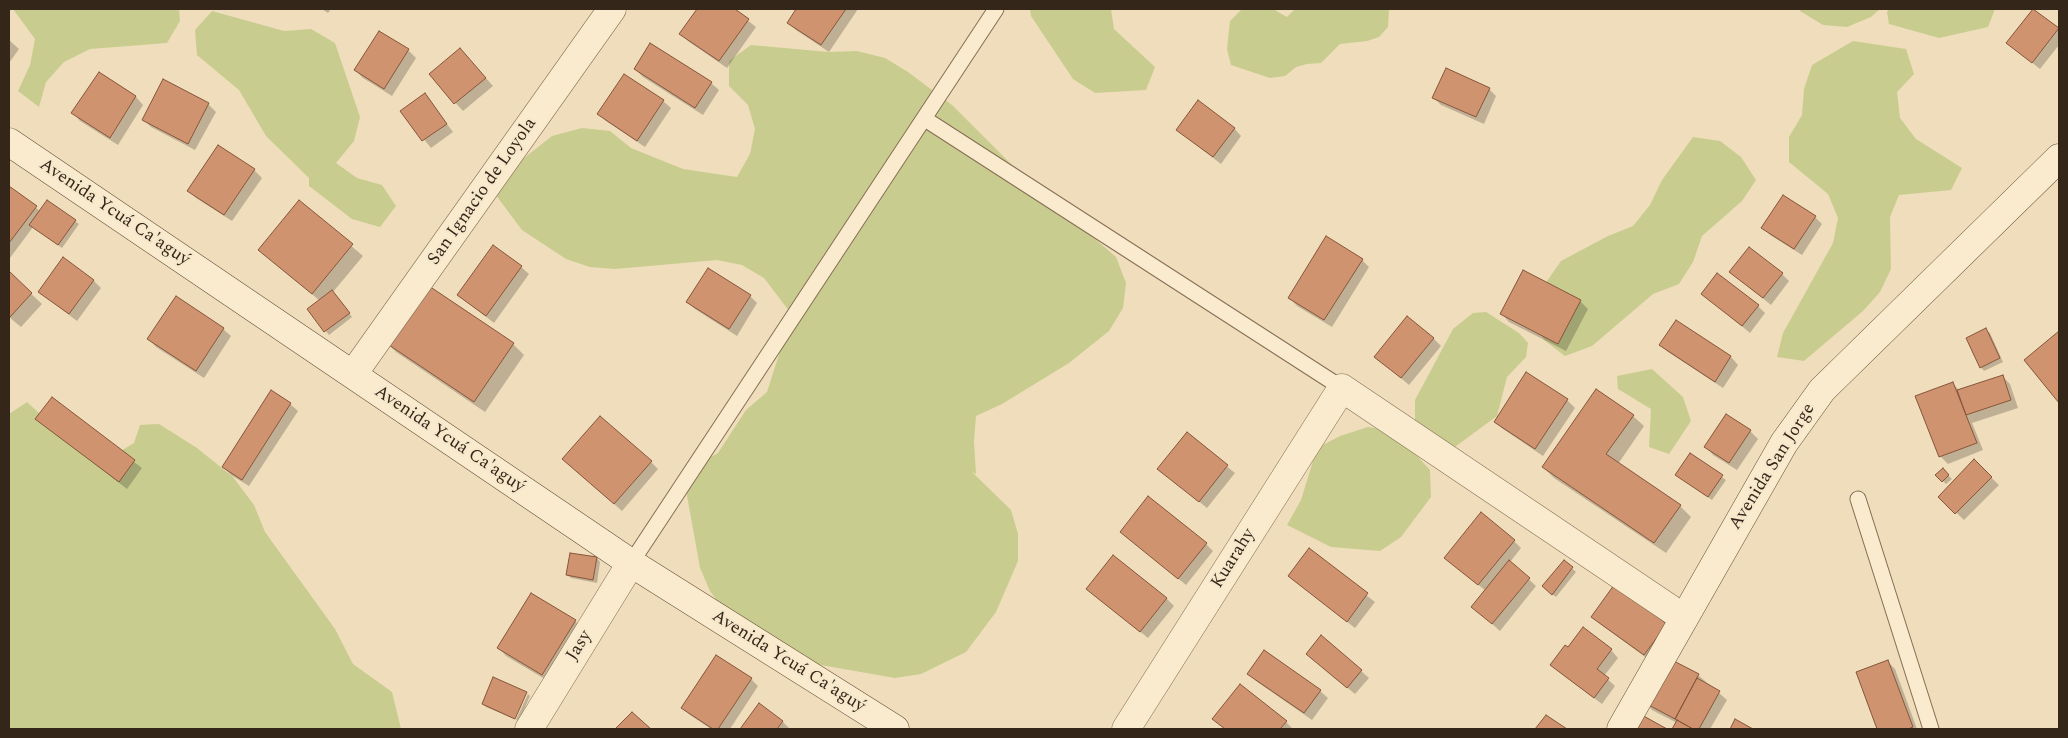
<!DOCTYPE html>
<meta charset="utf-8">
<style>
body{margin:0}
#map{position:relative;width:2068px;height:738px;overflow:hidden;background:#efddbb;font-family:Spectral,serif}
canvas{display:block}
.frame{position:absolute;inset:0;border:10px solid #35261a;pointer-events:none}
</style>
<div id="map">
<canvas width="2068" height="738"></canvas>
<div class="frame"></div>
</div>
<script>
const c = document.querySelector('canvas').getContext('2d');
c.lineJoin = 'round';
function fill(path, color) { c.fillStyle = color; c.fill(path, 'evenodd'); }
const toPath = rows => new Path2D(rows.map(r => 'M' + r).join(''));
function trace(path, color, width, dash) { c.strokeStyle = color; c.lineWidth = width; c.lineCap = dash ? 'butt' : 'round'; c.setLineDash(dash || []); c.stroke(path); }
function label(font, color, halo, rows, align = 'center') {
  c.font = font + ' Spectral,serif'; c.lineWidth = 4.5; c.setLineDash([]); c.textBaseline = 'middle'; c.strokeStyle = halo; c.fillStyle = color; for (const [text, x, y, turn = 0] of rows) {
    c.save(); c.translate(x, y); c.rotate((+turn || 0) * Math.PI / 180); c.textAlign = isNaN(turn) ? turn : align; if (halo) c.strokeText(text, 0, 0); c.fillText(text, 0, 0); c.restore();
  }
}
fill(toPath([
 [13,9,179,9,180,21,167,43,90,49,64,62,46,82,39,107,18,91,30,65,35,39],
 [1030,9,1111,9,1114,29,1155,67,1146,90,1095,93,1073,79,1031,16],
 [1242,9,1273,9,1287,17,1295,9,1389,9,1388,27,1379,37,1367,41,1340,44,1321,63,1307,64,1296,67,1285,76,1270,78,1231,65,1227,49,1230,21],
 [1800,9,1880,9,1871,17,1847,27,1823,25,1800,11],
 [1889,9,1995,9,1988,27,1939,38,1889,24,1887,12],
 [212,11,284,31,311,29,335,43,360,117,354,141,336,163,357,178,382,185,396,206,380,227,352,219,309,186,309,178,266,136,239,90,197,55,195,30],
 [1853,41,1906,49,1914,74,1897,92,1900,118,1916,139,1962,168,1951,190,1899,195,1890,217,1891,269,1880,292,1863,311,1804,361,1777,357,1783,333,1833,243,1838,218,1828,194,1789,162,1789,137,1802,115,1804,89,1812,65],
 [751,45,829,52,857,51,885,58,908,72,952,105,1011,164,1056,199,1074,221,1116,257,1126,283,1123,308,1109,331,1069,363,1002,404,976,416,974,442,976,474,972,472,1011,510,1018,534,1018,561,996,612,966,652,921,674,895,678,815,664,725,612,710,591,700,568,686,490,694,466,718,453,746,410,767,392,783,342,796,320,764,278,742,265,717,260,615,269,590,267,566,259,522,230,489,186,552,136,582,128,610,131,631,148,683,169,737,177,750,154,755,129,748,105,729,86,729,61],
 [1693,137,1720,141,1741,157,1756,180,1742,201,1702,236,1693,262,1679,284,1653,294,1592,346,1565,356,1544,340,1533,318,1531,304,1561,261,1608,236,1633,226,1650,205,1662,180],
 [1486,312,1519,333,1528,343,1526,357,1507,377,1497,416,1444,455,1415,426,1415,400,1453,329,1473,313],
 [1652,369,1683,397,1691,421,1669,454,1649,447,1651,409,1618,389,1617,376],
 [27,402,74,445,109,458,134,443,140,425,159,424,197,448,233,477,254,505,265,532,335,629,353,664,392,692,401,729,9,729,9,414],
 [1368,427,1394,431,1430,470,1431,497,1401,537,1380,551,1331,547,1287,525,1301,500,1317,448,1340,436]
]), '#c8cd8f');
fill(toPath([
 [322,9,331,9,328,13],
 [698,9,733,9,756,27,727,68,688,41,681,33],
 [798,9,858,9,829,52,796,30,788,23],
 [2034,10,2059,29,2059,45,2040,69,2008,43],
 [9,40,19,49,9,63],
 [460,49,493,86,463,111,430,75],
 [408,50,416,58,392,96,363,78,355,70],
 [635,69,711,83,719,90,703,115,643,77],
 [99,74,136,97,143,105,118,145,80,121,73,113],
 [624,75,663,101,671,108,645,147,606,121,598,113],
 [1489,89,1496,96,1484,124,1441,105,1434,98],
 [425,95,453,132,431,148,402,112],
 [208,104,216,112,195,150,151,127,143,119],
 [1234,128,1241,136,1221,164,1177,130],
 [218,147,254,170,262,178,232,221,196,198,189,191],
 [9,187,40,211,75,221,79,224,62,248,33,227,10,258,9,257],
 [300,202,363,256,333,292,352,317,329,335,308,309,320,301,271,260],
 [1815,217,1822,224,1802,255,1770,235,1763,227],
 [1362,260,1369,267,1332,327,1297,306,1290,298],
 [521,267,529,274,494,323,458,295],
 [1523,272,1580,301,1588,309,1566,351,1509,322,1502,314],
 [1730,272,1782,274,1789,281,1771,305],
 [9,273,42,304,21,327,9,317],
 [94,281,101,288,77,321,39,292],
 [424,284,513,344,524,355,485,412,396,352,385,341],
 [1703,294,1758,306,1765,313,1750,333],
 [750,296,757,303,737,336,695,309,687,302],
 [176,298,223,329,231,336,204,378,156,347,149,339],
 [1676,321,1731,357,1738,365,1723,388,1668,352,1660,345],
 [1986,330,1990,333,2003,362,1984,371,1981,367],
 [2059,333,2059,401,2025,361],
 [1433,338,1441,346,1409,385,1376,357],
 [2002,376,2010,384,2018,408,1972,423,1983,450,1948,464,1940,456,1952,383,1960,391],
 [52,399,142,468,127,489,37,419],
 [1567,400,1575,408,1543,456,1503,429,1495,422],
 [290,404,298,411,249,486,231,475,223,467],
 [1633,416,1644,426,1618,464,1680,506,1691,517,1666,553,1554,478,1543,467],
 [1727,416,1750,431,1758,439,1737,470,1713,455,1706,447],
 [1187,434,1235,473,1207,508,1159,469],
 [1691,455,1726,480,1712,500,1680,478],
 [1974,461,1999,485,1964,520,1940,497],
 [651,462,658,469,622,511,571,466],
 [1943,470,1952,479,1946,484,1937,475],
 [1121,532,1206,544,1213,551,1186,585],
 [1514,541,1521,548,1510,562,1536,586,1500,631,1473,607,1486,591,1453,565],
 [1309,550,1375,602,1355,628,1289,576],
 [597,558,600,562,597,583,571,578,567,575],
 [1564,561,1576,572,1556,597,1547,590],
 [1087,589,1166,598,1174,606,1148,638],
 [1593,616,1666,625,1652,662,1600,624],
 [575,621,582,628,550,682,506,656,499,648],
 [1322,637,1369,678,1355,694,1315,661],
 [1568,649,1611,650,1618,658,1604,676,1615,686,1602,704,1559,672],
 [1887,661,1895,669,1917,729,1878,729,1857,673],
 [1249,674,1320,691,1328,698,1312,720,1256,681],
 [1698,675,1727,700,1710,729,1673,729,1677,723,1652,710,1645,702],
 [751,679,758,686,730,729,711,729,690,715,682,708],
 [1240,686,1286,722,1293,729,1225,729,1221,726],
 [526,692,514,719,486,707,483,704],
 [528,694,530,696,519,721,516,720],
 [760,705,783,722,790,729,742,729]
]), '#0003');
const building = toPath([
 [697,9,735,9,749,19,719,61,679,34,697,9],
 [796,9,846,9,821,45,787,23,796,9],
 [2033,9,2059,28,2032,63,2006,43,2033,9],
 [379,31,409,49,384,89,354,70,379,31],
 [650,43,712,82,695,108,634,69,650,43],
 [460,48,486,78,454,104,429,74,460,48],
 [1446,68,1490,88,1476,117,1432,98,1446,68],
 [99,72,136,96,110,138,71,113,99,72],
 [624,74,664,100,637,141,597,114,624,74],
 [163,79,209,103,188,144,142,120,163,79],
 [425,93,447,124,422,141,400,111,425,93],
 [1198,100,1235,128,1213,157,1176,130,1198,100],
 [218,145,255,169,224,215,187,191,218,145],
 [9,186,37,206,9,243,9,186],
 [1783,195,1816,216,1794,249,1761,228,1783,195],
 [47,200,76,220,58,245,29,225,47,200],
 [299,200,353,244,312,294,258,250,299,200],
 [1326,236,1363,259,1324,320,1288,298,1326,236],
 [493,245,522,266,486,316,457,295,493,245],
 [1749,247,1783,273,1763,298,1729,272,1749,247],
 [63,257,94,280,69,314,38,292,63,257],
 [708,268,751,295,729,329,686,302,708,268],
 [1523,270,1581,300,1558,344,1500,314,1523,270],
 [9,271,32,293,10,317,9,316,9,271],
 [1717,273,1759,305,1742,326,1701,294,1717,273],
 [423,282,514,343,474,402,383,341,423,282],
 [332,290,350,313,324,332,307,309,332,290],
 [176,296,224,328,196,371,147,339,176,296],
 [1407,316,1434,338,1401,378,1374,357,1407,316],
 [1676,320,1731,356,1715,382,1659,345,1676,320],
 [1986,328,2000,358,1980,368,1966,338,1986,328],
 [2059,331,2059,403,2024,360,2059,331],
 [1526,372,1568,399,1535,449,1494,422,1526,372],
 [2003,375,2011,400,1966,415,1957,390,2003,375],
 [1953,382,1977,443,1939,457,1915,396,1953,382],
 [1596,389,1634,415,1606,454,1681,505,1654,543,1542,467,1596,389],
 [271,390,291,403,242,480,222,467,271,390],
 [52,397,135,460,119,482,35,419,52,397],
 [1726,414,1751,430,1729,463,1704,447,1726,414],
 [600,416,652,461,614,504,562,459,600,416],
 [1187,432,1228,465,1199,502,1157,469,1187,432],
 [1690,453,1723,475,1708,497,1675,475,1690,453],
 [1974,459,1992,477,1955,514,1938,497,1974,459],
 [1943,468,1949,475,1942,482,1935,475,1943,468],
 [1148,496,1207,543,1178,579,1120,532,1148,496],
 [1481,512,1515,540,1478,585,1444,558,1481,512],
 [1309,548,1368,593,1347,622,1288,576,1309,548],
 [570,553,597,557,593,580,566,575,570,553],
 [1113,555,1167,598,1140,632,1086,589,1113,555],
 [1509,560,1530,578,1492,624,1471,607,1509,560],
 [1564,560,1573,567,1552,595,1542,586,1564,560],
 [1614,585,1667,624,1644,655,1591,617,1614,585],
 [531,593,576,620,542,675,497,648,531,593],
 [1583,627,1612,649,1597,669,1609,678,1594,698,1550,665,1565,645,1568,647,1583,627],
 [1321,635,1362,670,1347,688,1306,654,1321,635],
 [1264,650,1321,690,1304,713,1247,674,1264,650],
 [716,655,752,678,718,729,713,729,681,708,716,655],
 [1668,658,1699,674,1675,719,1643,702,1668,658],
 [1888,660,1913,727,1908,729,1877,729,1856,672,1888,660],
 [493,677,527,692,515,719,482,704,493,677],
 [1697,678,1720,691,1699,729,1693,729,1675,719,1697,678],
 [1240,684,1287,721,1280,729,1225,729,1212,719,1240,684],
 [759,703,783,721,777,729,740,729,759,703],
 [632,712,651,729,615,729,632,712],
 [1640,714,1667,729,1631,729,1640,714],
 [1546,715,1567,729,1535,729,1546,715],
 [1735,719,1753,729,1730,729,1735,719],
 [1677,720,1693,729,1672,729,1677,720]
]);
fill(building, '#cf936f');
trace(building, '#86553a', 1);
const lane = toPath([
 [925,119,1342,388],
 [1858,499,1931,729],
 [631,563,996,9]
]);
const street = toPath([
 [353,374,612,9],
 [529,729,631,563],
 [1126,729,1342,388,1684,618]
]);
const secondary = toPath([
 [9,142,631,563,895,729],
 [1621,729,1784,443,1822,390,2059,158]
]);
trace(lane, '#876d55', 17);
trace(street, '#876d55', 29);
trace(secondary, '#684e38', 29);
trace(lane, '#faebce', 15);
trace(street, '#faebce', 28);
trace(secondary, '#faebce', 28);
label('18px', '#35261a', '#f6e8cb', [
 ["San Ignacio de Loyola",483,192,-55],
 ["Avenida Ycuá Ca'aguý",114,213,34],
 ["Avenida Ycuá Ca'aguý",449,440,34],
 ["Avenida San Jorge",1773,467,-58],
 ["Kuarahy",1234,559,-58],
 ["Jasy",580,646,-59],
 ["Avenida Ycuá Ca'aguý",788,662,32]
]);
</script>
